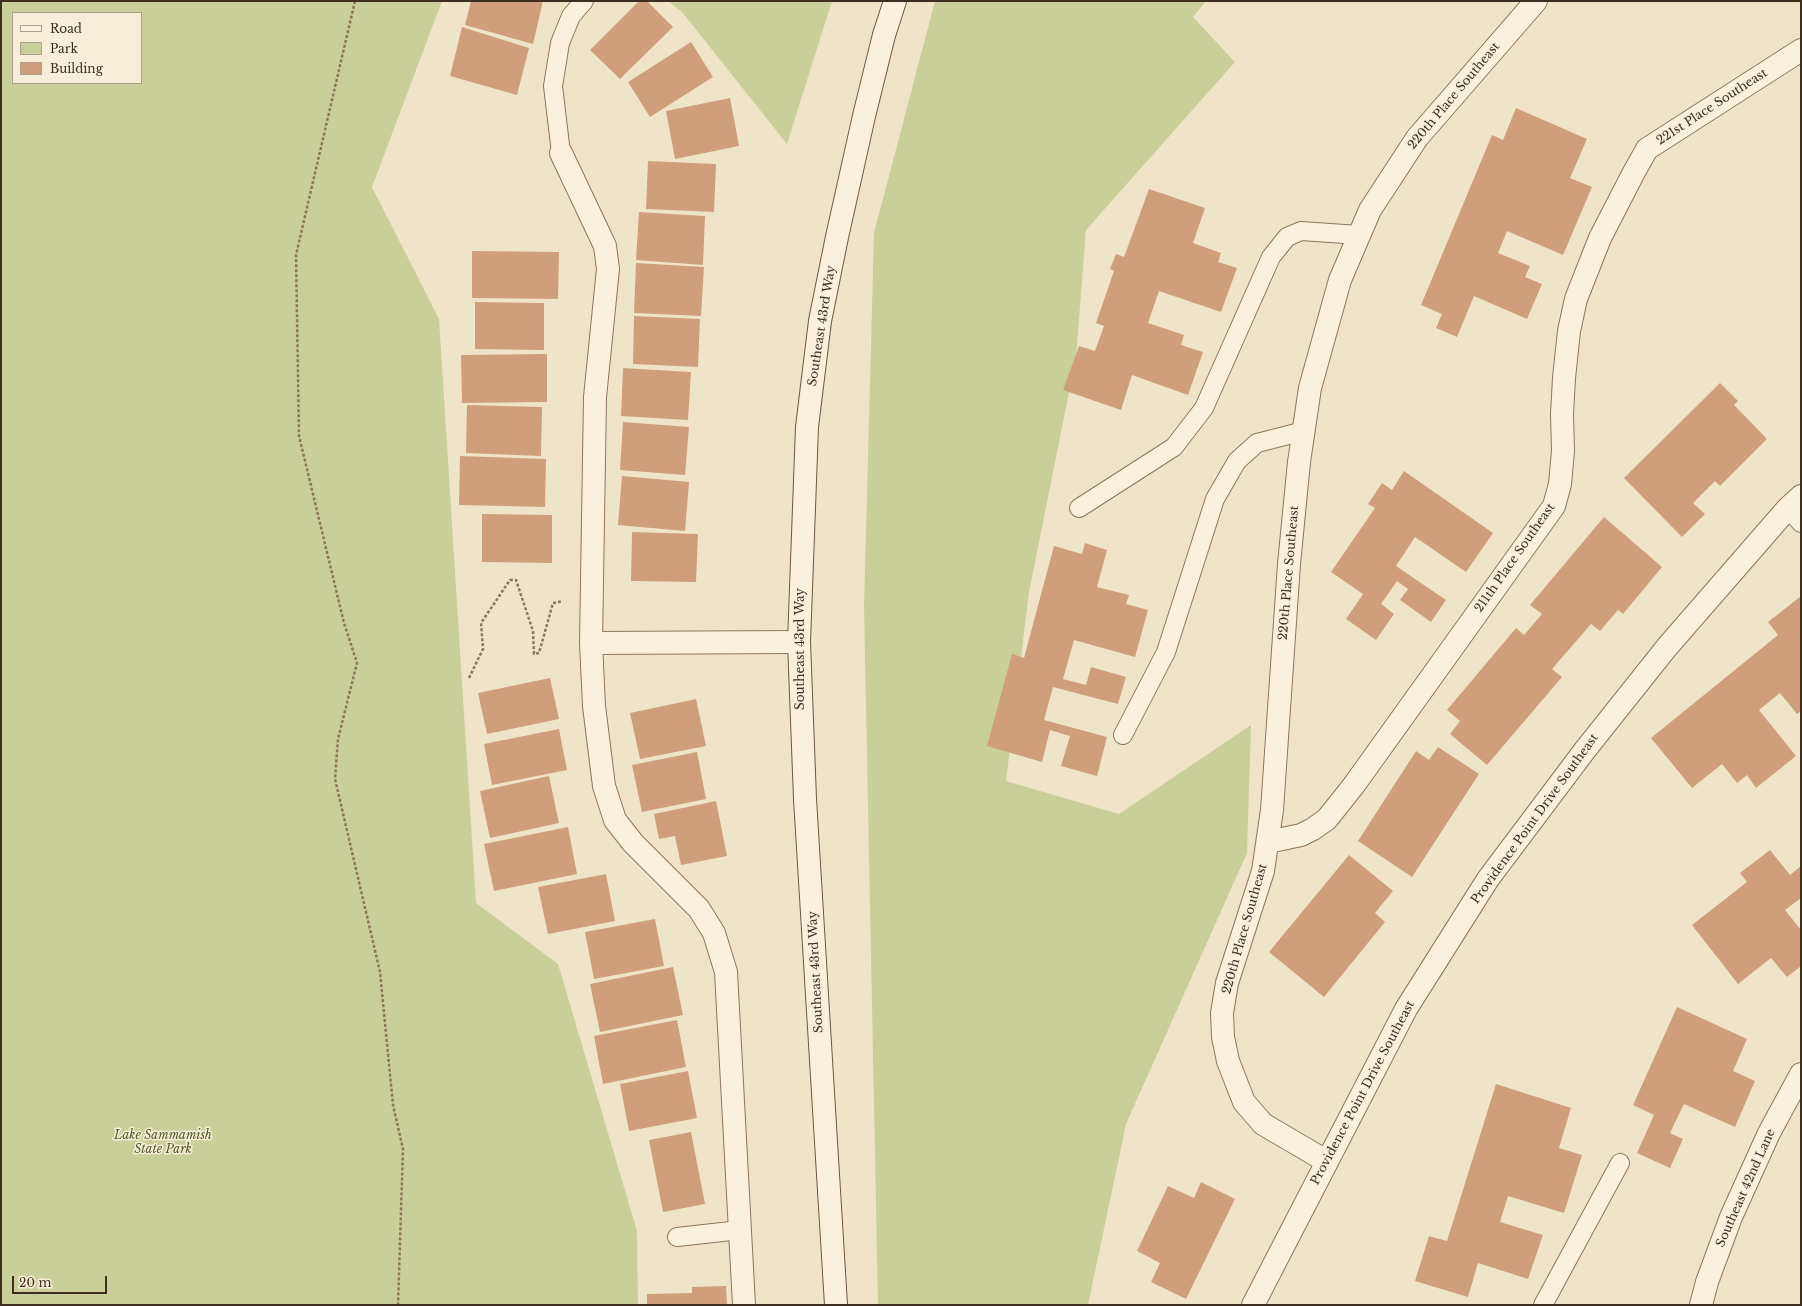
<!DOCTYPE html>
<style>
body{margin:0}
#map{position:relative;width:1802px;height:1306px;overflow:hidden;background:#f0e4c8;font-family:"Libre Baskerville",serif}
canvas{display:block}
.frame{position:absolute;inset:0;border:2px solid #3d2e20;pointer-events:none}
.legend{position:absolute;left:12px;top:12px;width:130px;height:72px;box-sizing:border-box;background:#f7eed8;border:1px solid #ada18e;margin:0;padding:5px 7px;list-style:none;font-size:12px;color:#3d2e20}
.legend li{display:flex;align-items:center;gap:8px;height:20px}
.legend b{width:20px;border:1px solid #ada18e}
.scale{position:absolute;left:12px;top:1276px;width:95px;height:18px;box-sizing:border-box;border:2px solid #3d2e20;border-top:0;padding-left:5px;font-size:12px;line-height:14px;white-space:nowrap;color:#3d2e20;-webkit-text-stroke:3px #f7eed8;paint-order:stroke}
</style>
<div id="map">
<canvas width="1802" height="1306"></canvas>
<div class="frame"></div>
<ul class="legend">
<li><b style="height:5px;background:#faf1dc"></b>Road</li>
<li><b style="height:11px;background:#c9cf9b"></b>Park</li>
<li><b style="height:11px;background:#cf9f7d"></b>Building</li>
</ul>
<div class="scale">20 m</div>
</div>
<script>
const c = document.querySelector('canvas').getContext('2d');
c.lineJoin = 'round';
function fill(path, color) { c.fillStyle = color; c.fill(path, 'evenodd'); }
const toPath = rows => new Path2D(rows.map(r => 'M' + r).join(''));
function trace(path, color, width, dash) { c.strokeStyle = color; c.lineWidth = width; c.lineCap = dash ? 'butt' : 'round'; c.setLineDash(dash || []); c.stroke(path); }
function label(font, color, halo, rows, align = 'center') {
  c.font = font + ' "Libre Baskerville",serif'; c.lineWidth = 3; c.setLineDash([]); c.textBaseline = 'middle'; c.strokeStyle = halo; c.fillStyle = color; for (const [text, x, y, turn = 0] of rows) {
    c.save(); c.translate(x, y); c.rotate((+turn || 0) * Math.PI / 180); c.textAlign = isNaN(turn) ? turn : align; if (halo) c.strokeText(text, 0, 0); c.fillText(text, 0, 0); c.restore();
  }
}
fill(toPath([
 [1,1,442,1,372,187,439,319,476,903,558,964,637,1231,638,1305,1,1305],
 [13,13,141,13,141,83,13,83],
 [668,1,832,1,787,144,682,12],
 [935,1,1206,1,1193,17,1235,62,1086,230,1076,357,1029,592,1006,781,1119,814,1251,725,1247,853,1126,1124,1088,1305,878,1305,864,606,874,233]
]), '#c9cf9b');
fill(toPath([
 [471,1,543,1,533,44,465,25],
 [639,1,647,1,673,27,620,79,590,50],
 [462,27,529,48,517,95,450,76],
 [691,42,713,77,650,117,628,82],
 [730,98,739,146,675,159,666,111],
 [1516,108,1587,139,1570,178,1592,187,1563,255,1507,231,1498,253,1530,266,1525,277,1542,284,1527,319,1474,296,1457,337,1436,328,1442,314,1421,305,1492,135,1503,140],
 [648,161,716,164,714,212,646,209],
 [1149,189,1205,208,1193,243,1221,253,1218,262,1237,268,1221,312,1159,291,1148,323,1184,335,1181,345,1203,352,1188,395,1132,375,1121,410,1063,390,1079,346,1095,351,1104,326,1096,323,1114,271,1110,269,1116,254,1124,257],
 [639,212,705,216,703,265,636,260],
 [472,251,559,252,558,299,472,298],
 [636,263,704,267,701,316,634,313],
 [475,302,544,303,544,350,475,349],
 [634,316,700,319,698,367,633,364],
 [547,354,547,402,462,403,461,355],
 [623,368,691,372,688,420,621,416],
 [1720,383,1738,401,1734,405,1767,439,1720,486,1715,481,1693,503,1705,514,1682,537,1624,478],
 [467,405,542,407,541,456,466,453],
 [623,422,689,427,685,475,620,470],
 [460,456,546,459,545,507,459,505],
 [1404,471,1493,533,1466,572,1415,537,1396,566,1446,600,1431,622,1400,600,1408,589,1397,581,1381,604,1394,614,1376,640,1346,619,1363,594,1331,572,1375,508,1368,504,1382,483,1392,490],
 [622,476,689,482,685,531,618,525],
 [482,514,552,515,552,563,482,562],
 [1604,517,1662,567,1623,614,1618,610,1600,631,1591,624,1552,669,1562,677,1487,765,1450,734,1460,721,1447,710,1516,628,1524,635,1542,614,1530,605],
 [632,532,698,534,696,582,631,581],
 [1085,543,1107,550,1097,587,1129,595,1126,604,1148,610,1135,657,1074,640,1063,679,1086,685,1091,667,1126,677,1118,704,1053,687,1044,720,1107,737,1097,776,1061,766,1070,736,1050,730,1042,762,987,746,1012,654,1024,658,1054,546,1082,554],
 [1801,596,1801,711,1797,714,1780,693,1759,710,1796,756,1756,788,1747,775,1737,783,1722,764,1692,788,1651,738,1778,635,1768,622],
 [550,678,559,719,487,734,478,693],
 [696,699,706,746,640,759,630,713],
 [559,729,567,770,492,785,484,744],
 [1438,747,1479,774,1412,877,1358,841,1416,751,1429,760],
 [697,752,706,799,642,812,632,765],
 [549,776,559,823,490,838,480,791],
 [716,801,727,856,681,865,675,836,659,839,654,814],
 [568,827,577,874,494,891,484,844],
 [1770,850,1790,875,1801,866,1801,898,1785,910,1801,930,1801,966,1787,977,1771,958,1738,984,1692,925,1747,882,1740,873],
 [1349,855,1393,891,1375,913,1385,922,1324,997,1269,952],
 [606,874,615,921,548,934,538,887],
 [655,919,664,966,594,979,585,932],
 [673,967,683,1015,600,1032,590,984],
 [1677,1007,1747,1039,1733,1071,1755,1081,1735,1127,1684,1104,1670,1133,1683,1139,1670,1168,1637,1153,1654,1115,1633,1105],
 [677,1020,686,1067,603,1084,594,1036],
 [688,1071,697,1118,629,1131,620,1084],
 [1496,1084,1571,1108,1559,1148,1582,1155,1564,1213,1508,1196,1500,1222,1543,1235,1528,1279,1478,1263,1468,1297,1415,1281,1429,1236,1447,1241],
 [691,1132,705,1204,663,1212,649,1140],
 [1201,1182,1235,1199,1186,1299,1151,1282,1160,1263,1137,1251,1168,1186,1194,1198],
 [726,1286,727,1305,647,1305,647,1294,692,1293,692,1287]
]), '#cf9f7d');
const lane = toPath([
 [561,153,553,86,560,43,571,16,584,1],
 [1079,508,1174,447,1204,408,1271,257,1287,237,1301,231,1359,235],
 [1788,508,1801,523],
 [1123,735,1166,652,1215,499,1237,461,1257,443,1304,431],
 [677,1237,740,1230],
 [1543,1305,1620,1163]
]);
const street = toPath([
 [561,153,605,246,608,269,595,397,591,643,594,706,604,786,615,820,633,843,699,909,714,933,726,972,744,1305],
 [591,643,799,642],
 [1268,842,1301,835,1313,829,1327,819,1354,785,1554,506,1560,484,1563,451,1562,414,1564,378,1569,331,1576,299,1600,238,1633,174,1647,149,1801,50],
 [1326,1161,1263,1124,1244,1102,1228,1061,1223,1037,1222,1013,1227,983,1263,871,1272,810,1289,564,1299,462,1310,388,1340,280,1370,210,1417,138,1536,1],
 [1253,1305,1406,1009,1488,879,1585,750,1667,647,1788,508,1801,496],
 [1701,1305,1707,1282,1731,1217,1769,1133,1801,1074]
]);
const secondary = toPath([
 [836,1305,805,799,799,642,807,427,820,321,837,237,864,116,884,35,895,1]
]);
trace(lane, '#8d765c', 20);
trace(street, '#8d765c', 24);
trace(secondary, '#6f573f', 24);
trace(toPath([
 [355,1,296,255,299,436,344,623,357,663,338,739,335,779,380,972,393,1105,403,1149,398,1305],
 [469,678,483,649,481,623,510,580,516,580,533,631,534,654,539,653,553,603,563,601]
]), '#8d765c', 2.5, [3, 2]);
trace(lane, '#faf1dc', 18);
trace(street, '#faf1dc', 22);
trace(secondary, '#faf1dc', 22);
label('12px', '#3d2e20', '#f7eed8', [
 ["220th Place Southeast",1454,96,-50],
 ["221st Place Southeast",1712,107,-33],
 ["Southeast 43rd Way",822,326,-81],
 ["211th Place Southeast",1515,558,-55],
 ["220th Place Southeast",1289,573,-85],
 ["Southeast 43rd Way",801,649,-90],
 ["Providence Point Drive Southeast",1535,819,-54],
 ["220th Place Southeast",1245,929,-74],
 ["Southeast 43rd Way",816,972,-93],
 ["Providence Point Drive Southeast",1363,1093,-62],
 ["Southeast 42nd Lane",1746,1188,-66]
]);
label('italic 12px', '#4d5a26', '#f7eed8', [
 ["Lake Sammamish",163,1136],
 ["State Park",163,1150]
]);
</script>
